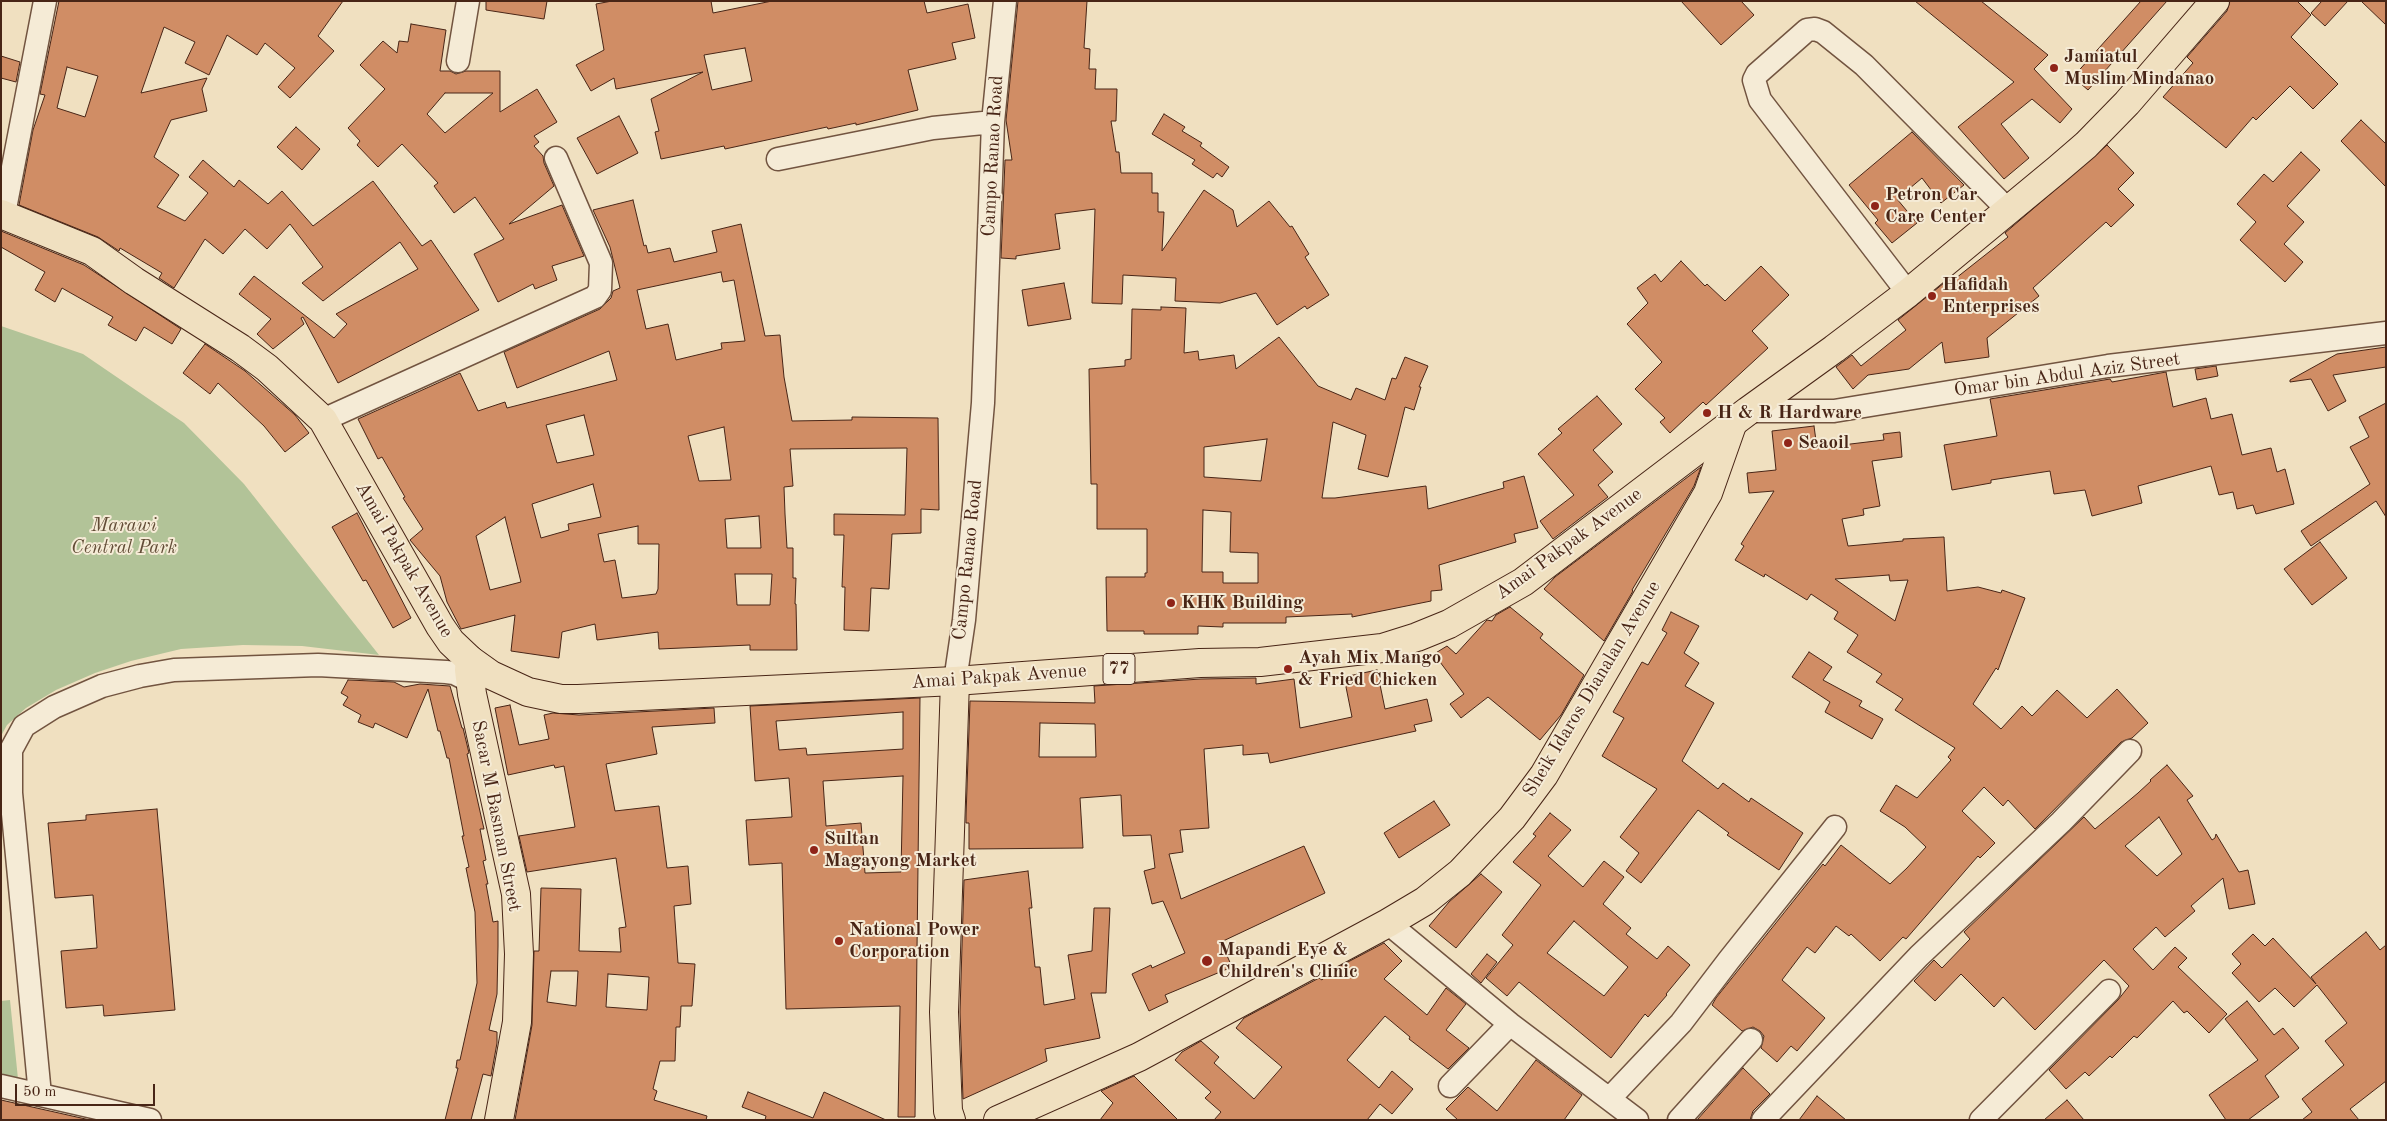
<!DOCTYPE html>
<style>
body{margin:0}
#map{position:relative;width:2387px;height:1121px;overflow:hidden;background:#f0e0c0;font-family:"Old Standard TT",serif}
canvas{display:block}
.frame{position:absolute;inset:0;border:2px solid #482516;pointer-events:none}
.scale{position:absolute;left:15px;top:1084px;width:140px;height:22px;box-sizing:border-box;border:2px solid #482516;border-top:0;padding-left:6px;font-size:15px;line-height:18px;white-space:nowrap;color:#482516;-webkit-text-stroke:4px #f5ebd6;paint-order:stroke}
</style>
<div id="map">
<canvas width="2387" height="1121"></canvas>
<div class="frame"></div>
<div class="scale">50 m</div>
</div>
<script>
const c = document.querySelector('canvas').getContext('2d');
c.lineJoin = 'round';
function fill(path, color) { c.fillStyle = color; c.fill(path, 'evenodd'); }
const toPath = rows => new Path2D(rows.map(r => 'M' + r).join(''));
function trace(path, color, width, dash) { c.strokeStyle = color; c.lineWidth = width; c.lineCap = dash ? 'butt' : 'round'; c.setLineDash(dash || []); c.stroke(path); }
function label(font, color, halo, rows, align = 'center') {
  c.font = font + ' "Old Standard TT",serif'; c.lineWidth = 4; c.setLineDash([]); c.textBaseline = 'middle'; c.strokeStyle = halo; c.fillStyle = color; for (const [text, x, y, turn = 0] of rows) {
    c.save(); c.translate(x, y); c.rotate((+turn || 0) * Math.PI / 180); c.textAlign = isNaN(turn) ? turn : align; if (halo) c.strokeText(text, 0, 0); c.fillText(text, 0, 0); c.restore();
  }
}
fill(toPath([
 [1,326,83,354,184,423,244,484,379,655,302,646,243,645,181,649,131,661,95,673,56,690,26,708,7,725,1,736],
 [10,1000,18,1079,1,1075,1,1001]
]), '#b2c398');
const building = toPath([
 [59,1,343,1,318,36,334,51,290,98,278,87,295,68,265,43,257,55,227,35,209,75,185,63,195,42,164,27,141,93,207,78,202,89,207,111,171,120,154,157,179,175,157,207,185,221,208,193,189,177,203,160,234,187,239,180,268,204,282,191,313,226,373,181,422,246,431,240,479,310,338,383,303,317,301,318,304,324,273,349,257,334,271,319,239,294,254,276,334,338,347,324,336,314,418,269,400,242,323,301,302,283,323,267,290,224,267,249,245,229,223,254,205,239,174,288,159,278,162,273,120,248,119,251,98,237,19,205,33,130,45,95,40,94,59,1],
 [67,67,98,76,85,117,57,108,67,67],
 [486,1,547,1,544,19,486,10,486,1],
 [612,1,711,1,713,13,772,1,924,1,927,13,968,4,975,38,952,43,956,59,908,70,918,110,856,125,856,123,828,129,827,127,725,149,724,146,661,159,655,132,659,131,651,99,703,72,616,89,614,78,591,91,576,65,604,50,596,4,612,1],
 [745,48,752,81,712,90,704,55,745,48],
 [1018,1,1087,1,1084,48,1090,49,1089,69,1096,69,1095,89,1117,89,1116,121,1111,121,1116,152,1119,152,1121,173,1152,173,1152,193,1158,193,1158,212,1164,212,1162,251,1204,190,1233,210,1237,227,1269,201,1290,227,1292,226,1309,254,1305,257,1329,295,1307,309,1305,306,1277,325,1256,293,1220,303,1175,301,1176,278,1123,275,1122,304,1092,303,1095,209,1055,214,1060,249,1016,256,1016,259,1001,258,1005,160,1012,160,1006,120,1018,1],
 [1681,1,1741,1,1754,15,1721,45,1681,1],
 [1915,1,1981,1,2048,55,2034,69,2072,109,2060,123,2032,99,2001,124,2029,158,2004,179,1958,127,2014,82,1915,1],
 [2141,1,2167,1,2088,90,2073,77,2141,1],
 [2230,1,2297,1,2311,15,2291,37,2338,84,2313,109,2290,86,2256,120,2253,117,2226,148,2163,97,2193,63,2187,57,2227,11,2230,1],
 [2322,1,2348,1,2325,26,2311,13,2322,1],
 [2361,1,2386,1,2386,25,2361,1],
 [411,24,446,30,440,71,450,71,456,74,466,71,500,71,500,112,537,89,557,122,534,136,539,142,534,146,543,156,544,163,554,186,509,224,562,205,584,256,552,266,557,280,535,289,533,284,498,302,474,254,504,239,475,197,454,213,434,186,438,183,402,144,378,167,357,145,360,141,348,128,385,89,360,65,383,41,397,53,399,41,408,42,411,24],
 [445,93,493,93,445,133,427,114,445,93],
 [1,56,20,62,16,82,1,78,1,56],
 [1164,114,1185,127,1182,131,1202,143,1200,146,1229,167,1222,177,1217,173,1213,178,1192,164,1195,160,1152,134,1164,114],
 [619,116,638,153,597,174,577,138,619,116],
 [2361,120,2386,144,2386,187,2341,141,2361,120],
 [296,127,320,149,302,170,277,147,296,127],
 [1912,132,1964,185,1941,203,1922,178,1897,199,1917,223,1892,243,1875,223,1878,220,1849,185,1912,132],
 [2107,145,2134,173,2118,189,2134,205,2111,227,2106,222,2033,288,2039,296,1987,338,1989,357,1945,363,1942,342,1909,369,1868,375,1853,389,1836,367,1852,355,1861,366,1906,330,1898,320,1949,279,1951,282,2008,237,2005,233,2107,145],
 [2301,152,2320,170,2287,206,2304,222,2284,244,2303,262,2285,282,2240,240,2256,222,2237,204,2264,174,2273,182,2301,152],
 [633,200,644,246,646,245,648,253,670,248,674,262,717,252,712,231,741,224,765,336,780,335,784,377,792,421,852,420,852,417,938,418,939,510,921,509,921,533,892,534,889,589,871,588,869,631,844,630,845,587,842,587,844,535,834,535,834,514,905,515,907,448,790,449,793,486,784,487,785,514,787,548,793,548,793,578,796,578,795,604,796,604,797,650,750,650,750,645,659,649,658,632,597,640,595,624,562,632,559,658,511,651,515,615,461,629,447,602,440,576,410,540,423,529,403,498,405,497,382,457,378,459,358,419,460,373,478,411,505,402,507,408,617,380,609,351,517,388,504,352,600,309,611,298,613,291,620,288,610,247,593,210,633,200],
 [721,272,723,282,734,280,745,341,721,343,722,349,676,360,668,324,646,329,637,290,721,272],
 [584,415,594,455,557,463,546,425,584,415],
 [724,427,731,480,699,481,688,436,724,427],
 [593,484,601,517,568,524,569,530,541,538,532,504,593,484],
 [759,516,761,548,727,548,725,519,759,516],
 [505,517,521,582,490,590,476,536,505,517],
 [638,526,638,544,659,544,658,589,656,594,622,598,615,560,604,562,598,534,638,526],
 [735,574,772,574,770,605,737,605,735,574],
 [1,231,84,265,181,329,172,344,144,327,136,341,108,325,113,317,62,288,55,302,35,290,45,272,1,247,1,231],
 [1681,261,1705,286,1707,284,1725,301,1761,266,1789,295,1752,331,1768,348,1706,405,1703,402,1670,433,1660,422,1665,418,1635,389,1662,362,1627,324,1648,303,1637,288,1655,274,1661,282,1681,261],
 [1064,283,1071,319,1028,326,1022,290,1064,283],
 [1161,307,1186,308,1184,353,1198,351,1199,360,1234,355,1236,369,1279,337,1318,386,1351,400,1356,388,1385,400,1392,378,1396,379,1405,357,1428,366,1419,387,1421,387,1414,410,1405,407,1388,477,1358,469,1366,435,1333,422,1322,498,1335,498,1426,486,1428,509,1504,488,1503,482,1524,476,1538,528,1514,534,1516,542,1439,565,1442,590,1431,591,1431,601,1352,617,1352,614,1286,617,1286,623,1223,623,1223,627,1198,626,1198,634,1144,634,1144,631,1107,631,1106,577,1145,577,1145,573,1147,573,1147,529,1097,529,1097,484,1091,484,1089,369,1125,366,1125,360,1131,359,1132,309,1161,310,1161,307],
 [1267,439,1261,481,1204,477,1204,447,1267,439],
 [1203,510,1231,512,1230,552,1258,553,1258,583,1223,583,1223,572,1202,572,1203,510],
 [205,344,245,371,295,415,309,433,285,452,264,426,218,383,210,394,183,373,205,344],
 [2386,347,2386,367,2333,375,2346,401,2328,411,2311,379,2290,382,2290,380,2337,354,2386,347],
 [2216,366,2218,376,2197,380,2195,369,2216,366],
 [2166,372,2173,407,2206,398,2211,419,2232,414,2242,455,2271,448,2277,472,2285,469,2294,504,2256,514,2253,505,2237,509,2233,492,2219,495,2211,466,2138,486,2142,503,2092,516,2085,490,2054,494,2050,471,1991,480,1991,483,1952,490,1944,445,1997,436,1990,399,2110,379,2112,382,2166,372],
 [1597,396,1622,424,1593,450,1613,472,1598,485,1608,497,1553,539,1540,521,1574,495,1538,454,1562,433,1558,429,1597,396],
 [2386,403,2386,517,2376,501,2311,546,2301,531,2370,484,2350,447,2369,437,2359,417,2386,403],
 [1814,426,1817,448,1884,440,1883,434,1900,432,1902,457,1872,461,1880,506,1863,509,1864,515,1842,519,1848,546,1903,541,1903,539,1944,537,1947,591,1978,587,2001,593,2002,590,2025,598,1998,670,1996,668,1973,704,2001,729,2022,706,2032,716,2057,690,2087,718,2117,689,2148,723,2132,738,2121,742,2035,829,2008,800,2003,806,1984,787,1962,811,1995,843,1980,858,1978,856,1906,939,1903,937,1880,961,1851,934,1849,936,1836,926,1815,953,1807,947,1782,980,1825,1018,1797,1051,1791,1046,1777,1062,1761,1048,1764,1036,1760,1031,1753,1027,1742,1031,1712,1005,1716,998,1823,864,1825,866,1841,845,1890,884,1907,868,1926,847,1905,827,1880,811,1896,785,1917,798,1951,760,1948,757,1955,748,1895,710,1903,699,1876,682,1882,674,1847,652,1858,635,1834,619,1838,612,1811,594,1807,600,1765,574,1764,577,1735,560,1744,546,1741,544,1774,491,1749,493,1747,473,1776,470,1772,431,1814,426],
 [1889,575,1890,581,1908,580,1895,621,1835,579,1889,575],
 [1701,467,1694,486,1632,590,1633,591,1604,641,1544,589,1555,577,1701,467],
 [357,513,411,618,393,628,366,580,363,581,332,527,357,513],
 [2320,542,2347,578,2312,605,2284,569,2320,542],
 [1510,607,1543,634,1540,638,1584,675,1561,715,1540,740,1488,697,1461,718,1450,704,1464,694,1434,654,1447,646,1456,654,1487,620,1492,621,1496,615,1510,607],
 [1671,612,1699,626,1684,653,1699,663,1685,686,1714,703,1682,761,1718,789,1723,783,1749,802,1751,798,1803,833,1779,870,1727,835,1729,833,1698,810,1641,883,1626,871,1639,853,1620,837,1657,789,1602,756,1624,718,1613,712,1642,662,1648,665,1667,633,1662,630,1671,612],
 [1809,652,1832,667,1823,680,1862,701,1859,706,1883,719,1872,739,1825,712,1830,702,1792,677,1809,652],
 [1377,670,1385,709,1427,699,1432,721,1414,725,1416,731,1270,763,1268,753,1243,755,1243,745,1204,749,1209,828,1180,830,1183,852,1169,854,1181,899,1304,846,1325,893,1221,942,1232,967,1165,995,1168,1002,1149,1011,1132,974,1151,965,1152,968,1185,953,1163,901,1152,904,1144,871,1155,868,1151,835,1123,836,1121,795,1080,798,1083,848,969,849,969,823,966,823,966,816,970,701,1095,703,1094,686,1201,679,1256,678,1256,684,1294,679,1300,728,1352,717,1344,677,1377,670],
 [1040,723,1095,724,1096,757,1039,757,1040,723],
 [348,680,394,682,404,687,420,684,450,686,462,728,463,728,469,753,467,754,484,829,480,829,486,860,483,861,488,884,486,884,493,922,498,921,498,946,497,994,489,1030,497,1032,497,1043,491,1076,483,1074,471,1120,445,1120,458,1068,456,1068,457,1060,460,1060,477,983,475,912,466,868,469,867,462,836,464,836,449,758,447,758,440,731,438,731,428,689,407,738,375,723,373,728,358,722,361,715,343,705,348,697,341,693,348,680],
 [920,698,915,1117,898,1117,900,1006,786,1009,782,863,749,865,746,820,792,817,789,778,755,781,750,706,920,698],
 [903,712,903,749,807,755,806,748,779,750,776,721,903,712],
 [903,776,901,872,865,873,861,823,826,826,823,781,903,776],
 [510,705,519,745,549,739,544,715,553,713,579,715,714,708,715,723,652,727,657,754,606,764,615,811,659,806,667,868,688,866,691,904,674,906,678,963,695,964,692,1006,681,1006,680,1027,676,1027,675,1061,660,1061,653,1089,657,1091,654,1100,707,1116,706,1120,515,1120,532,1025,534,951,539,951,541,888,581,889,579,951,621,952,619,928,626,927,616,858,527,872,519,836,575,827,564,766,555,768,554,765,508,775,495,708,510,705],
 [551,971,578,971,576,1006,547,1002,551,971],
 [608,974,649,977,647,1010,606,1007,608,974],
 [2167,765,2193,796,2187,800,2212,840,2215,838,2216,834,2239,872,2248,870,2255,904,2229,909,2223,878,2191,906,2195,911,2165,937,2156,927,2133,949,2153,970,2175,947,2187,958,2178,967,2227,1014,2209,1033,2187,1011,2184,1013,2173,1001,2137,1038,2134,1036,2112,1058,2110,1056,2089,1076,2085,1072,2066,1089,2049,1070,2118,1000,2129,986,2104,960,2035,1030,2003,997,1994,1007,1961,974,1935,1001,1914,981,1934,960,1942,968,1970,939,1964,932,2084,817,2095,829,2138,793,2151,781,2150,780,2167,765],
 [2159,817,2182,854,2157,876,2125,846,2159,817],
 [1434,801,1450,825,1399,858,1384,833,1434,801],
 [157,809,175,1010,104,1016,103,1005,66,1008,61,951,97,948,93,895,55,898,48,823,86,820,86,815,157,809],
 [1550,813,1571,830,1548,856,1583,887,1604,861,1624,877,1603,904,1631,928,1626,934,1657,959,1668,946,1690,965,1666,994,1667,995,1648,1017,1645,1014,1611,1058,1519,982,1507,996,1486,978,1513,945,1502,935,1541,885,1513,862,1536,836,1533,834,1550,813],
 [1574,921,1628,967,1604,996,1547,953,1574,921],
 [1028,871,1032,908,1029,908,1035,967,1040,967,1044,1005,1075,999,1068,955,1092,951,1094,908,1110,908,1106,993,1091,993,1100,1038,1045,1049,1047,1061,963,1099,960,1012,964,880,1028,871],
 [1481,874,1502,892,1456,948,1429,926,1449,902,1481,874],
 [2366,932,2380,950,2386,945,2386,1081,2350,1109,2359,1120,2302,1120,2312,1112,2302,1099,2344,1065,2325,1041,2347,1023,2317,985,2294,1007,2275,988,2259,1002,2232,973,2241,964,2232,954,2253,934,2265,946,2273,938,2316,984,2311,977,2366,932],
 [1384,943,1402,961,1384,979,1427,1015,1446,988,1466,1004,1446,1030,1469,1048,1448,1069,1409,1039,1410,1037,1385,1016,1347,1060,1379,1088,1392,1071,1413,1089,1392,1114,1380,1104,1367,1120,1214,1120,1221,1112,1205,1098,1211,1092,1175,1060,1182,1052,1201,1041,1219,1057,1214,1063,1254,1099,1282,1067,1236,1028,1244,1018,1319,978,1322,980,1329,972,1384,943],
 [1487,954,1497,962,1481,983,1471,974,1487,954],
 [2247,1001,2274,1035,2283,1028,2299,1048,2265,1076,2279,1097,2248,1120,2226,1120,2209,1095,2258,1060,2225,1019,2247,1001],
 [1536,1060,1582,1095,1564,1120,1458,1120,1446,1109,1468,1087,1497,1111,1536,1060],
 [1743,1068,1770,1094,1753,1111,1750,1120,1697,1120,1743,1068],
 [1134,1076,1178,1120,1100,1120,1113,1103,1101,1091,1134,1076],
 [748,1092,813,1118,824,1092,886,1120,765,1120,766,1116,742,1107,748,1092],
 [1817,1096,1846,1120,1799,1120,1817,1096],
 [1,1100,90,1120,1,1120,1,1100],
 [2067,1100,2084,1120,2044,1120,2067,1100]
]);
fill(building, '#d08d65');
trace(building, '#482516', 1);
const minor = toPath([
 [458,61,468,1],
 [778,159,933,128,993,122],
 [4,214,45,1],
 [1908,293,1760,100,1754,80,1757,74,1807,30,1815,29,1823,32,1864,65,2008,210],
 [1748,411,1834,411,2108,366,2386,333],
 [323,420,595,297,600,290,601,263,556,158],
 [955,681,964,620,983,403,993,122,1005,1],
 [1388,923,1510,1024,1637,1120],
 [1,1086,150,1120],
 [1450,1086,1510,1024],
 [40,1095,11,793,11,750,24,726,54,707,102,686,140,676,174,670,318,665,446,672,454,673,470,681],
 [1610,1098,1681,1023,1729,960,1835,827],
 [1679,1120,1751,1040],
 [1763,1120,1919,956,2061,822,2130,751],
 [1981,1120,2109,991]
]);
const major = toPath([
 [470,660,469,670,472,694,516,894,519,954,517,1022,499,1120],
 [951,1120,948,1111,944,1012,955,681],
 [998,1120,1139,1057,1388,923,1425,901,1460,873,1512,818,1544,775,1708,493,1733,422]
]);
const highway = toPath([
 [1,214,92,251,134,281,240,348,267,368,323,420,440,626,451,642,470,660,491,675,528,692,561,699,578,699,955,681,1200,663,1260,662,1382,648,1417,637,1449,624,1523,582,1748,411,1834,349,1908,293,2058,169,2086,145,2127,103,2215,1]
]);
trace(minor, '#725440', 25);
trace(major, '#482516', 30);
trace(highway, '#482516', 30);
trace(minor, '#f5ebd6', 22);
trace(major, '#f0e0c0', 28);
trace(highway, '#f0e0c0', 28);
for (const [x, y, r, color] of [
 [2054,68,5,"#8f2418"],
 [1875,206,5,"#8f2418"],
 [1932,296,5,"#8f2418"],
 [1707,413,5,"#8f2418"],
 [1788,443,5,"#8f2418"],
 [1171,603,5,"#8f2418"],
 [1288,669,5,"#8f2418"],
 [814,850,5,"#8f2418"],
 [839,941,5,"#8f2418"],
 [1207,961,6,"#8f2418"]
]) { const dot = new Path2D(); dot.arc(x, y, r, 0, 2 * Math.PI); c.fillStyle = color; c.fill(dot); trace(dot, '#f5ebd6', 2); }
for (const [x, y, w] of [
 [1119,669,32]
]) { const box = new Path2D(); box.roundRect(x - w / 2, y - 15.5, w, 31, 4); c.fillStyle = '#f5ebd6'; c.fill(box); trace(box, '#482516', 1); }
label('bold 18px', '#482516', null, [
 ["77",1119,669]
]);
label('bold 19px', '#482516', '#f5ebd6', [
 ["Jamiatul",2064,57],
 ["Muslim Mindanao",2064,79],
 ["Petron Car",1885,195],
 ["Care Center",1885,217],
 ["Hafidah",1942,285],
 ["Enterprises",1942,307],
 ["H & R Hardware",1717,413],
 ["Seaoil",1798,443],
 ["KHK Building",1181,603],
 ["Ayah Mix Mango",1298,658],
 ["& Fried Chicken",1298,680],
 ["Sultan",824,839],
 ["Magayong Market",824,861],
 ["National Power",849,930],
 ["Corporation",849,952],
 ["Mapandi Eye &",1218,950],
 ["Children's Clinic",1218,972]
], 'left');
label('19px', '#482516', '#f5ebd6', [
 ["Campo Ranao Road",993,156,-87],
 ["Omar bin Abdul Aziz Street",2067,375,-8],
 ["Amai Pakpak Avenue",1569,544,-36],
 ["Amai Pakpak Avenue",404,560,60],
 ["Campo Ranao Road",968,560,-84],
 ["Amai Pakpak Avenue",999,677,-4],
 ["Sheik Idaros Dianalan Avenue",1592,689,-59],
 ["Sacar M Basman Street",496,816,79]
]);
label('italic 19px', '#624c36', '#f5ebd6', [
 ["Marawi",124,526],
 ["Central Park",124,548]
]);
</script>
